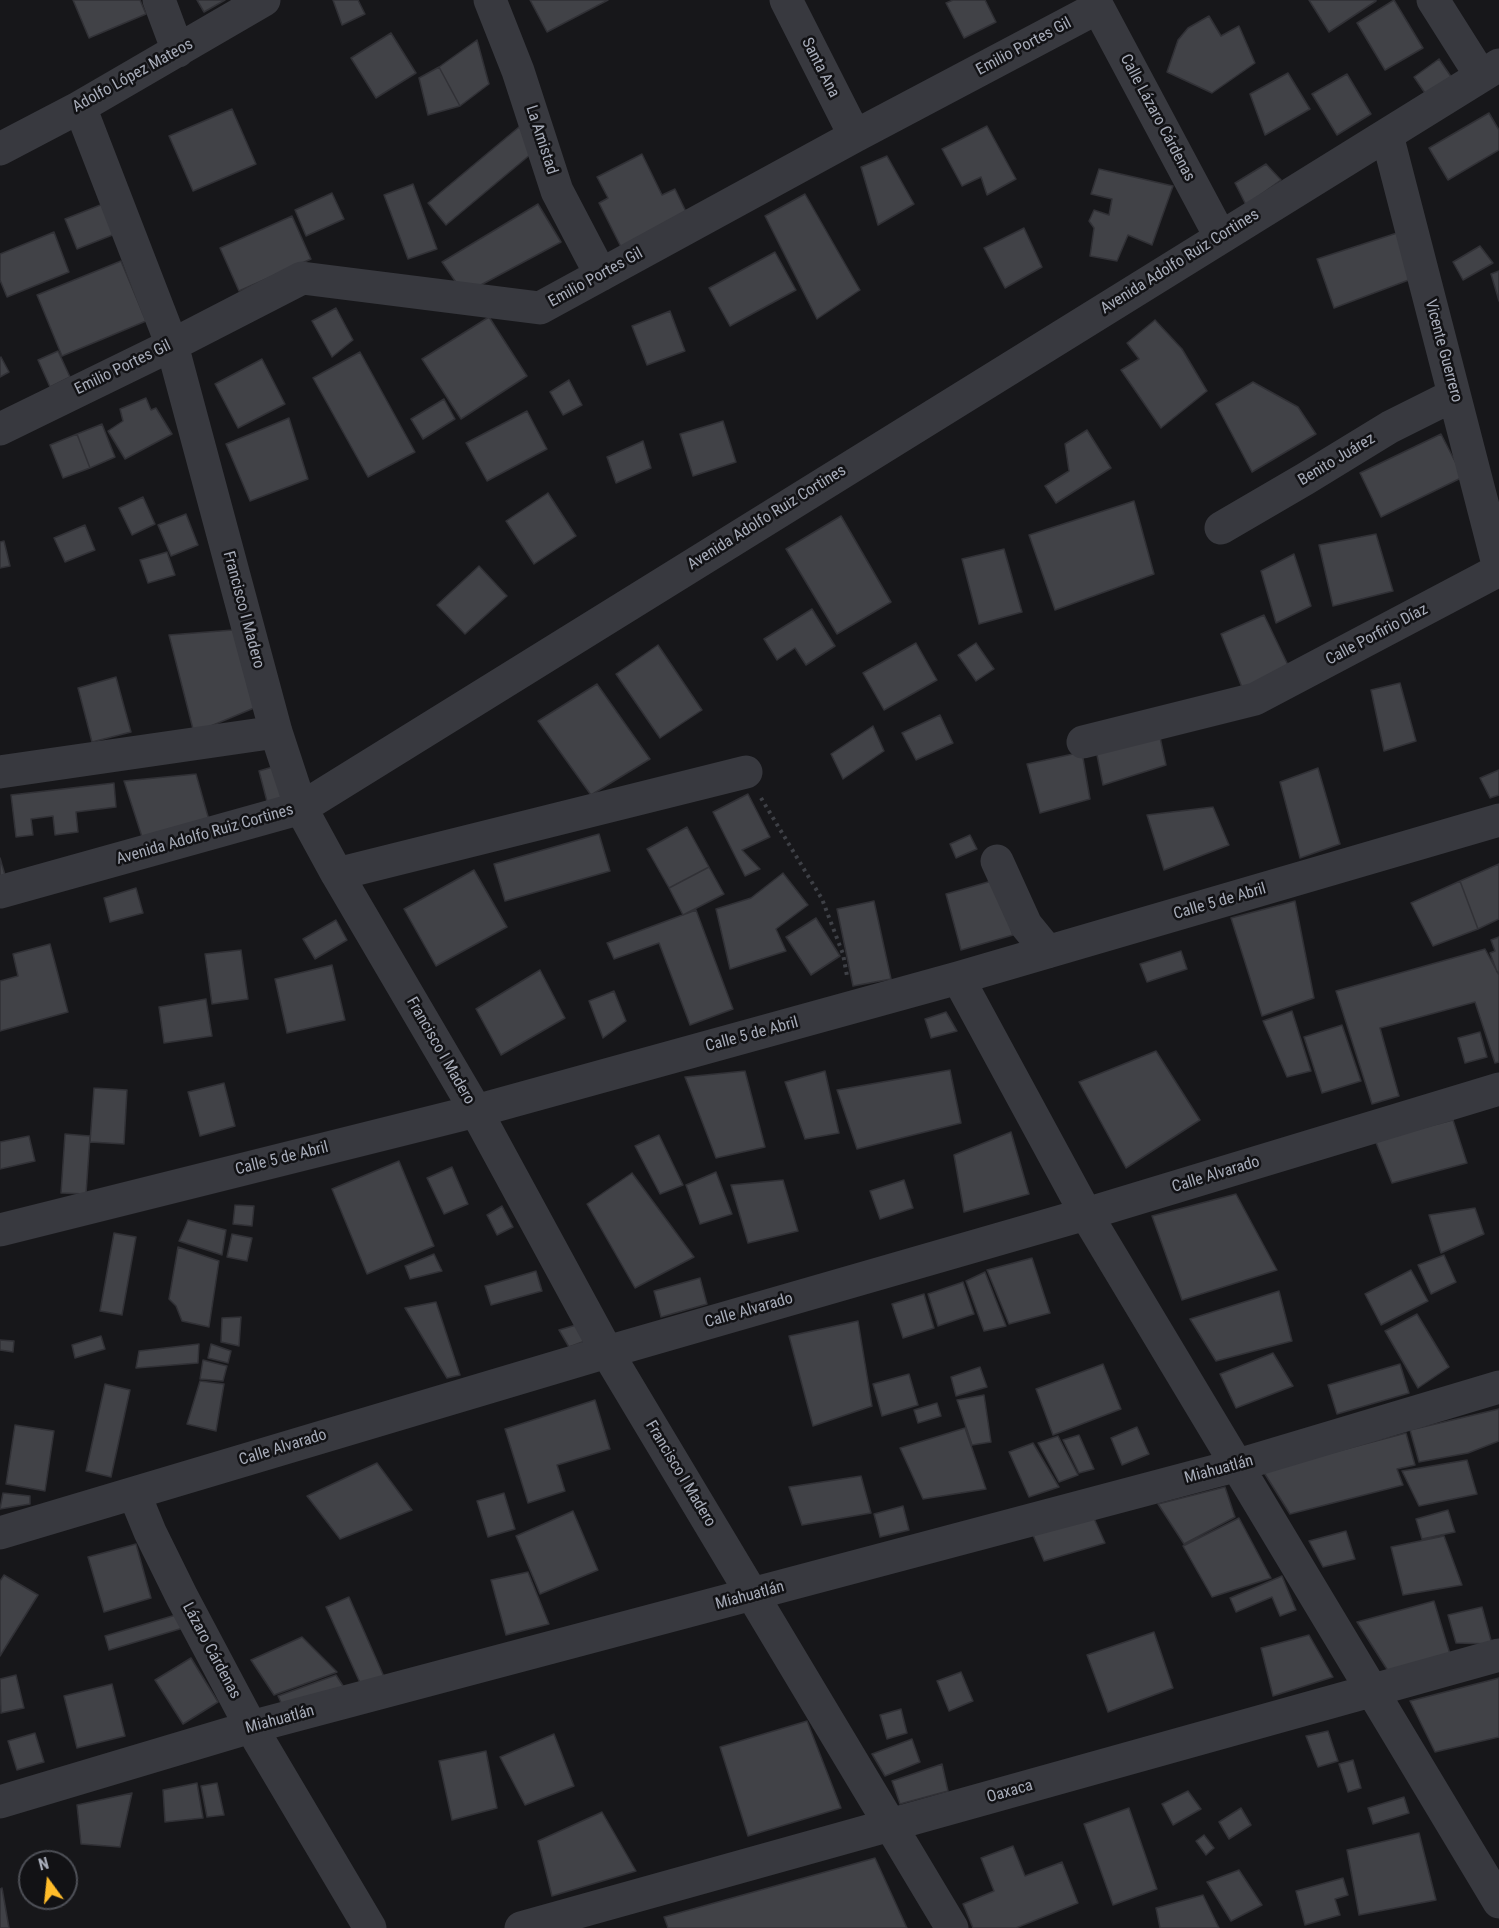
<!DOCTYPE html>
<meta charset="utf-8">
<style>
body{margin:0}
#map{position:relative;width:1499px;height:1928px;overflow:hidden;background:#17171a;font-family:"Roboto Condensed",sans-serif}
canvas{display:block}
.north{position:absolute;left:18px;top:1850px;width:60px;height:60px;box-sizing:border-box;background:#121215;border:2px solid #4e5057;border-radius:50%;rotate:345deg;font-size:16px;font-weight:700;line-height:24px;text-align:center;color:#a8adba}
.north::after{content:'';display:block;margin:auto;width:21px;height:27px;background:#ffbc2a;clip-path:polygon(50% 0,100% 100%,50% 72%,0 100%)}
</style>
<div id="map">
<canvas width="1499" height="1928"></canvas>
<div class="north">N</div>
</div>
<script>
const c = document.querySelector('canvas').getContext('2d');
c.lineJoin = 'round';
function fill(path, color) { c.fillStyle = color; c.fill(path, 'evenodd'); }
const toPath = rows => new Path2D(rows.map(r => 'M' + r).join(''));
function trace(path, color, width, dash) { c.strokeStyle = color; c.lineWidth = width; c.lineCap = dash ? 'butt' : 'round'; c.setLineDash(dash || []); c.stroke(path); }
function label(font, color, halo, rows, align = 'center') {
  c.font = font + ' "Roboto Condensed",sans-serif'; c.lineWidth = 5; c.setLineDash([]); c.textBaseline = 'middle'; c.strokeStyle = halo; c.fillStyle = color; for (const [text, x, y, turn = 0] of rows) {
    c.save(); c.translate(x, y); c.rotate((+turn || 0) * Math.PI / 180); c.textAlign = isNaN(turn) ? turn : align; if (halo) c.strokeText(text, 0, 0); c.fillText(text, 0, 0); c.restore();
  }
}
const building = toPath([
 [73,0,140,0,146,14,89,38,73,0],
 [197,0,225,0,204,12,197,0],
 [333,0,358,0,365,14,342,25,333,0],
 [530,0,608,0,547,32,530,0],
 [953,0,985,0,996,22,964,38,946,3,953,0],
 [1309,0,1376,0,1376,1,1329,32,1309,0],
 [1394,0,1423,48,1385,70,1357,23,1394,0],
 [1209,16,1221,36,1239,26,1255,63,1212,93,1167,72,1178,40,1188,28,1209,16],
 [391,33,416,73,376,98,351,58,391,33],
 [477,40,489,84,460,106,439,67,477,40],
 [1439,59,1452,78,1427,96,1414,77,1439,59],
 [439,67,460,106,428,115,419,78,439,67],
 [1288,73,1310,109,1265,135,1250,94,1288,73],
 [1347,74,1371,114,1337,135,1312,94,1347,74],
 [232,109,256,164,193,191,169,136,232,109],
 [1489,113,1499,130,1499,150,1448,180,1429,148,1489,113],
 [987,126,1016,179,987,195,981,177,962,186,942,149,987,126],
 [519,127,537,149,446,225,428,203,519,127],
 [642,154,662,195,675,189,690,220,624,253,599,203,608,198,597,177,642,154],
 [887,156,914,204,878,225,861,167,887,156],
 [1266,164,1281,180,1246,205,1235,183,1266,164],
 [1099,169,1173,186,1152,245,1128,235,1117,261,1090,256,1094,228,1089,221,1094,210,1109,215,1112,199,1091,194,1099,169],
 [413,184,437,249,408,259,384,195,413,184],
 [332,193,344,219,306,236,295,210,332,193],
 [805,194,860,290,817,319,765,216,805,194],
 [113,200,125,230,77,249,65,219,113,200],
 [538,204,561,242,464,294,442,262,538,204],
 [292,216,311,259,239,291,220,248,292,216],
 [1024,228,1042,267,1005,288,984,248,1024,228],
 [54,232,69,272,7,297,0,280,0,254,54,232],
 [1400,232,1414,278,1334,308,1317,259,1400,232],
 [1480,246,1493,263,1463,280,1453,262,1480,246],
 [775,252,796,290,730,326,709,288,775,252],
 [121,261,146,321,62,356,37,295,121,261],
 [1499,271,1499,301,1491,274,1499,271],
 [336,308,353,340,332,357,312,321,336,308],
 [670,311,685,351,647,365,632,326,670,311],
 [489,317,527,376,461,419,422,359,489,317],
 [1155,320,1182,349,1207,391,1161,428,1121,370,1139,359,1127,343,1155,320],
 [58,351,70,377,50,387,38,360,58,351],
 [360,352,415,452,368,477,313,378,360,352],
 [1,357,9,372,0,377,0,358,1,357],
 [262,359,285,404,238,428,215,384,262,359],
 [569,380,582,405,563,415,550,392,569,380],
 [1253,382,1298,407,1316,434,1252,472,1216,404,1253,382],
 [146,398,151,410,156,408,172,434,125,459,108,431,123,421,120,409,146,398],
 [444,399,455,419,423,439,411,419,444,399],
 [527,411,547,449,487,481,466,443,527,411],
 [289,418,308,479,250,501,226,444,289,418],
 [723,421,736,462,693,476,680,434,723,421],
 [102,424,115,457,90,468,77,434,102,424],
 [1087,430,1111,468,1056,503,1045,486,1069,471,1065,444,1087,430],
 [77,434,90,468,63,478,50,445,77,434],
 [1441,434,1463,477,1381,517,1360,473,1441,434],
 [643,441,651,468,616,483,607,457,643,441],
 [548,493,576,536,534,564,506,521,548,493],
 [143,497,155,524,132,535,119,508,143,497],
 [1134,501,1154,574,1055,610,1029,535,1134,501],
 [186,514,198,545,171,556,158,525,186,514],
 [841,516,891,602,837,634,786,549,841,516],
 [85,525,95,550,65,562,54,538,85,525],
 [1376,534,1393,591,1333,606,1319,545,1376,534],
 [4,541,10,566,0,568,0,542,4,541],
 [1004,549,1022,612,979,624,962,559,1004,549],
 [167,552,175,575,148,583,140,560,167,552],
 [1294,554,1311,606,1276,623,1261,571,1294,554],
 [479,566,507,596,465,634,437,605,479,566],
 [812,609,835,646,806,665,795,648,777,660,764,639,812,609],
 [1264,615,1288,665,1243,690,1221,634,1264,615],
 [233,630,254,708,194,733,169,635,233,630],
 [916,643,937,680,884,710,863,673,916,643],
 [976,643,994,669,976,681,958,655,976,643],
 [658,645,702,710,660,738,616,674,658,645],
 [116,677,131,732,92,742,78,688,116,677],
 [1400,683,1416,741,1384,751,1371,690,1400,683],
 [597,684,650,759,591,795,538,721,597,684],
 [940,715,953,743,916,760,902,733,940,715],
 [873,726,884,751,843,779,831,754,873,726],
 [1158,728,1166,765,1103,785,1094,740,1158,728],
 [1082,752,1090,799,1040,813,1027,764,1082,752],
 [276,766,286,804,269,809,259,771,276,766],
 [1318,768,1340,844,1300,858,1280,782,1318,768],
 [1499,770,1499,795,1490,798,1480,778,1499,770],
 [196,774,209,820,143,840,124,781,196,774],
 [114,783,116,807,76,812,78,832,55,835,53,816,31,819,33,835,16,837,11,795,114,783],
 [748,794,770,837,742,850,760,869,745,876,713,812,748,794],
 [1213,807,1229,845,1164,870,1147,815,1213,807],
 [687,827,709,867,669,888,647,849,687,827],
 [599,834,610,871,505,901,494,864,599,834],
 [970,835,977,849,956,858,950,844,970,835],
 [0,858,5,875,0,876,0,858],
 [1499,864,1499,919,1478,929,1460,881,1499,864],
 [709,867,724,894,683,915,669,888,709,867],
 [474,870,507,927,436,966,404,909,474,870],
 [783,873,808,905,776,929,786,951,730,969,716,909,751,898,783,873],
 [995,880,1013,935,961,950,946,894,995,880],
 [1460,881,1478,929,1433,946,1411,903,1460,881],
 [136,888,143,913,110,922,104,898,136,888],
 [874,901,891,979,853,986,837,909,874,901],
 [1295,901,1314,998,1262,1016,1231,918,1295,901],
 [696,910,733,1009,690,1025,659,943,614,959,607,943,696,910],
 [816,918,840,956,811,975,786,937,816,918],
 [336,920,347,940,315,959,303,939,336,920],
 [1499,937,1499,972,1497,972,1490,953,1495,951,1491,940,1499,937],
 [50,944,68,1012,0,1031,0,981,18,976,13,954,50,944],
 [1485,949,1499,975,1499,1062,1495,1063,1475,1002,1380,1028,1399,1096,1372,1104,1336,991,1485,949],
 [241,950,248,999,212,1004,205,954,241,950],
 [1181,951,1187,969,1147,982,1140,964,1181,951],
 [332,965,345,1020,287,1033,275,979,332,965],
 [540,970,565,1018,501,1055,476,1009,540,970],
 [614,991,626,1021,603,1038,589,1001,614,991],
 [206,999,212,1036,164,1043,159,1007,206,999],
 [1292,1011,1311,1071,1287,1077,1263,1021,1292,1011],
 [946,1012,957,1031,931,1038,925,1019,946,1012],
 [1342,1025,1361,1081,1322,1093,1304,1037,1342,1025],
 [1480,1032,1487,1057,1465,1063,1458,1038,1480,1032],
 [1156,1051,1200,1120,1126,1168,1079,1082,1156,1051],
 [950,1070,961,1123,857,1149,837,1090,950,1070],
 [745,1071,765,1147,716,1158,685,1077,745,1071],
 [825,1071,839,1133,805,1139,785,1082,825,1071],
 [224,1083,235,1126,200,1136,188,1092,224,1083],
 [94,1088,127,1090,124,1144,90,1142,94,1088],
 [1453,1120,1467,1163,1392,1183,1375,1140,1453,1120],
 [1011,1132,1029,1194,964,1212,954,1155,1011,1132],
 [65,1134,90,1136,86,1194,61,1193,65,1134],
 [659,1135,683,1185,660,1194,635,1146,659,1135],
 [29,1136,35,1161,0,1169,0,1142,29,1136],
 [399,1161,434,1246,367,1274,332,1189,399,1161],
 [452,1167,468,1204,444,1214,427,1178,452,1167],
 [716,1172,732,1214,700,1224,686,1185,716,1172],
 [632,1173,694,1257,635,1288,587,1204,632,1173],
 [783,1180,798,1231,748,1243,731,1185,783,1180],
 [904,1180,913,1208,880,1219,870,1191,904,1180],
 [1236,1194,1277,1270,1182,1300,1152,1216,1236,1194],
 [235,1205,254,1206,252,1226,233,1224,235,1205],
 [502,1206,513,1227,497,1235,487,1215,502,1206],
 [1475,1208,1484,1234,1441,1253,1429,1215,1475,1208],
 [188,1220,226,1230,222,1255,179,1241,188,1220],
 [114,1233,136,1237,122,1315,100,1311,114,1233],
 [232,1234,252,1238,247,1261,227,1257,232,1234],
 [178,1247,219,1261,209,1327,182,1321,176,1306,169,1299,178,1247],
 [434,1254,442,1271,410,1279,405,1266,434,1254],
 [1444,1255,1456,1282,1431,1294,1418,1265,1444,1255],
 [1032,1258,1050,1313,1009,1324,987,1270,1032,1258],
 [1411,1270,1428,1301,1381,1325,1365,1294,1411,1270],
 [536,1271,542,1291,491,1305,485,1286,536,1271],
 [985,1272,1006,1326,984,1331,966,1281,985,1272],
 [700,1278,707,1304,661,1317,654,1291,700,1278],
 [963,1282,974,1314,938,1326,928,1294,963,1282],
 [1279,1291,1292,1341,1216,1361,1190,1319,1279,1291],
 [924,1294,934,1328,903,1338,892,1304,924,1294],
 [436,1302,460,1375,447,1378,405,1308,436,1302],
 [1417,1314,1449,1367,1418,1388,1385,1331,1417,1314],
 [241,1317,239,1346,221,1342,222,1318,241,1317],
 [858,1321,872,1406,813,1426,789,1336,858,1321],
 [576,1325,585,1341,569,1347,559,1330,576,1325],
 [101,1336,105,1349,75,1358,72,1345,101,1336],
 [0,1340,14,1341,13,1352,0,1350,0,1340],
 [199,1344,198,1363,136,1368,139,1351,199,1344],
 [211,1344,231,1351,228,1363,208,1358,211,1344],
 [1273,1353,1293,1386,1236,1408,1220,1374,1273,1353],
 [203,1360,227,1366,223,1381,200,1379,203,1360],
 [1103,1364,1121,1409,1053,1435,1036,1389,1103,1364],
 [1400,1364,1409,1393,1337,1414,1328,1385,1400,1364],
 [980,1367,987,1387,956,1396,951,1377,980,1367],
 [909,1374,918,1405,882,1416,873,1384,909,1374],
 [200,1381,224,1384,216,1431,187,1424,200,1381],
 [105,1384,130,1390,111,1477,86,1471,105,1384],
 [984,1395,991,1442,972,1445,957,1400,984,1395],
 [595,1400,610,1449,557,1465,565,1491,528,1503,505,1429,595,1400],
 [937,1403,941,1416,918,1423,914,1410,937,1403],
 [1499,1409,1499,1441,1468,1453,1419,1462,1410,1430,1499,1409],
 [15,1425,54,1431,45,1491,6,1484,15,1425],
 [1137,1427,1149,1454,1122,1465,1111,1438,1137,1427],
 [965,1428,986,1489,923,1499,900,1448,965,1428],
 [1406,1433,1415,1465,1397,1469,1403,1485,1290,1514,1263,1471,1406,1433],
 [1079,1435,1094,1469,1079,1473,1063,1440,1079,1435],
 [1058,1436,1078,1475,1059,1482,1038,1443,1058,1436],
 [1033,1443,1059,1487,1029,1497,1009,1452,1033,1443],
 [1467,1460,1477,1494,1419,1506,1402,1471,1467,1460],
 [377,1463,412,1510,340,1539,307,1496,377,1463],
 [861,1476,871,1513,802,1525,789,1487,861,1476],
 [1225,1487,1235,1517,1184,1544,1158,1504,1225,1487],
 [3,1493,30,1496,30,1504,0,1509,3,1493],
 [504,1493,515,1529,488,1537,477,1501,504,1493],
 [903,1506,909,1530,880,1537,874,1514,903,1506],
 [1448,1510,1455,1532,1422,1539,1416,1519,1448,1510],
 [573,1511,598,1570,540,1594,516,1536,573,1511],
 [1093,1516,1105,1543,1044,1561,1033,1535,1093,1516],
 [1239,1518,1271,1578,1212,1597,1183,1546,1239,1518],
 [1346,1531,1355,1559,1323,1567,1309,1541,1346,1531],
 [1444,1536,1462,1585,1403,1595,1391,1547,1444,1536],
 [136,1544,151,1598,104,1612,88,1557,136,1544],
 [528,1572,549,1624,506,1635,491,1580,528,1572],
 [4,1575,38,1595,0,1656,0,1581,4,1575],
 [1282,1576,1296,1610,1280,1616,1272,1597,1236,1612,1230,1598,1282,1576],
 [349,1597,385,1679,361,1685,326,1607,349,1597],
 [1434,1601,1450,1654,1390,1674,1357,1622,1434,1601],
 [1482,1607,1492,1644,1456,1643,1448,1615,1482,1607],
 [179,1614,183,1628,109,1650,105,1636,179,1614],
 [1154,1632,1173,1688,1108,1712,1087,1655,1154,1632],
 [1309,1635,1333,1677,1273,1696,1261,1648,1309,1635],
 [302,1637,337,1672,274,1695,251,1660,302,1637],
 [191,1658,218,1702,183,1724,155,1680,191,1658],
 [961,1672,973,1701,949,1711,937,1681,961,1672],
 [16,1675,24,1708,1,1713,0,1679,16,1675],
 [336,1675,345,1689,283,1707,278,1696,336,1675],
 [1499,1678,1499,1737,1435,1752,1410,1701,1499,1678],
 [112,1684,125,1736,77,1748,64,1696,112,1684],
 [901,1709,907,1733,887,1739,880,1715,901,1709],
 [807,1721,841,1808,748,1836,720,1747,807,1721],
 [1328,1731,1338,1761,1318,1767,1306,1736,1328,1731],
 [35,1733,44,1762,17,1770,8,1741,35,1733],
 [554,1734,574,1786,525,1805,500,1757,554,1734],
 [912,1739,920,1762,885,1776,872,1754,912,1739],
 [486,1751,497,1808,452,1820,439,1761,486,1751],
 [1353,1760,1361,1788,1348,1792,1339,1764,1353,1760],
 [942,1764,948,1791,900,1804,892,1781,942,1764],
 [197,1783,203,1818,165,1822,163,1790,197,1783],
 [217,1783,224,1815,207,1817,201,1786,217,1783],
 [1188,1791,1201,1809,1173,1825,1162,1804,1188,1791],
 [132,1793,120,1847,81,1844,77,1805,132,1793],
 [1404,1797,1409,1813,1373,1824,1368,1808,1404,1797],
 [1129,1808,1157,1889,1113,1905,1084,1824,1129,1808],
 [1241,1808,1251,1825,1229,1839,1219,1822,1241,1808],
 [602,1812,636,1871,552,1896,538,1841,602,1812],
 [1419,1833,1436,1900,1359,1915,1347,1850,1419,1833],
 [1204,1835,1214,1848,1206,1855,1196,1841,1204,1835],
 [1013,1846,1025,1876,1062,1862,1078,1903,1016,1928,973,1928,963,1904,994,1891,981,1858,1013,1846],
 [875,1858,907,1928,668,1928,664,1917,875,1858],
 [1239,1870,1262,1905,1231,1921,1207,1882,1239,1870],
 [1343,1878,1348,1895,1335,1899,1340,1915,1305,1925,1296,1891,1343,1878],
 [2,1888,9,1928,0,1928,0,1889,2,1888],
 [1203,1895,1219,1928,1160,1928,1156,1908,1203,1895]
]);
fill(building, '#414247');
trace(building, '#313136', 1.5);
trace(toPath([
 [761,798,822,899,843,954,847,976]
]), '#3e4046', 4, [3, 4.5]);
trace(toPath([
 [159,0,178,51],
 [490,0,518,71,557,191,601,275],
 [786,0,855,136],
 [1094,0,1220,236],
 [1433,0,1481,76],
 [80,107,172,345,276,732,301,808,337,874,476,1111,607,1352,952,1928],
 [1387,135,1499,568],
 [0,149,80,107,264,0],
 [0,429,172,345,302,278,540,308,855,136,1097,8],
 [1221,528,1305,479,1390,427,1454,395],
 [1083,742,1255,699,1499,570],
 [0,772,276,732],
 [997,861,1026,925,1048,952],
 [337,874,746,772],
 [0,892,301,808,1499,65],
 [958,978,1086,1214,1499,1902],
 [0,1230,476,1111,958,978,1499,820],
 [134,1493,150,1532,182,1597,251,1727,370,1928],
 [0,1533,607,1352,1086,1214,1499,1089],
 [0,1802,251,1727,1238,1465,1499,1387],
 [521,1928,1499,1655]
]), '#38393f', 33);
label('16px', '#a8adba', '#121215', [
 ["Emilio Portes Gil",1024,47,-28],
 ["Santa Ana",820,68,63],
 ["Adolfo López Mateos",133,76,-29],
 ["Calle Lázaro Cárdenas",1157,118,62],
 ["La Amistad",541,140,72],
 ["Avenida Adolfo Ruiz Cortines",1180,262,-32],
 ["Emilio Portes Gil",596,278,-29],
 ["Vicente Guerrero",1443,351,75],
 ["Emilio Portes Gil",123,368,-26],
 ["Benito Juárez",1337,460,-31],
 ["Avenida Adolfo Ruiz Cortines",767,518,-32],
 ["Francisco I Madero",243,610,75],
 ["Calle Porfirio Díaz",1377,635,-28],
 ["Avenida Adolfo Ruiz Cortines",205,835,-16],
 ["Calle 5 de Abril",1220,902,-16],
 ["Calle 5 de Abril",752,1035,-15],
 ["Francisco I Madero",440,1051,60],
 ["Calle 5 de Abril",282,1159,-14],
 ["Calle Alvarado",1216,1175,-17],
 ["Calle Alvarado",749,1311,-16],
 ["Calle Alvarado",283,1448,-17],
 ["Miahuatlán",1219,1470,-15],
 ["Francisco I Madero",680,1474,59],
 ["Miahuatlán",750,1596,-15],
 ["Lázaro Cárdenas",211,1651,62],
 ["Miahuatlán",280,1720,-15],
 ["Oaxaca",1010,1792,-16]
]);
</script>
